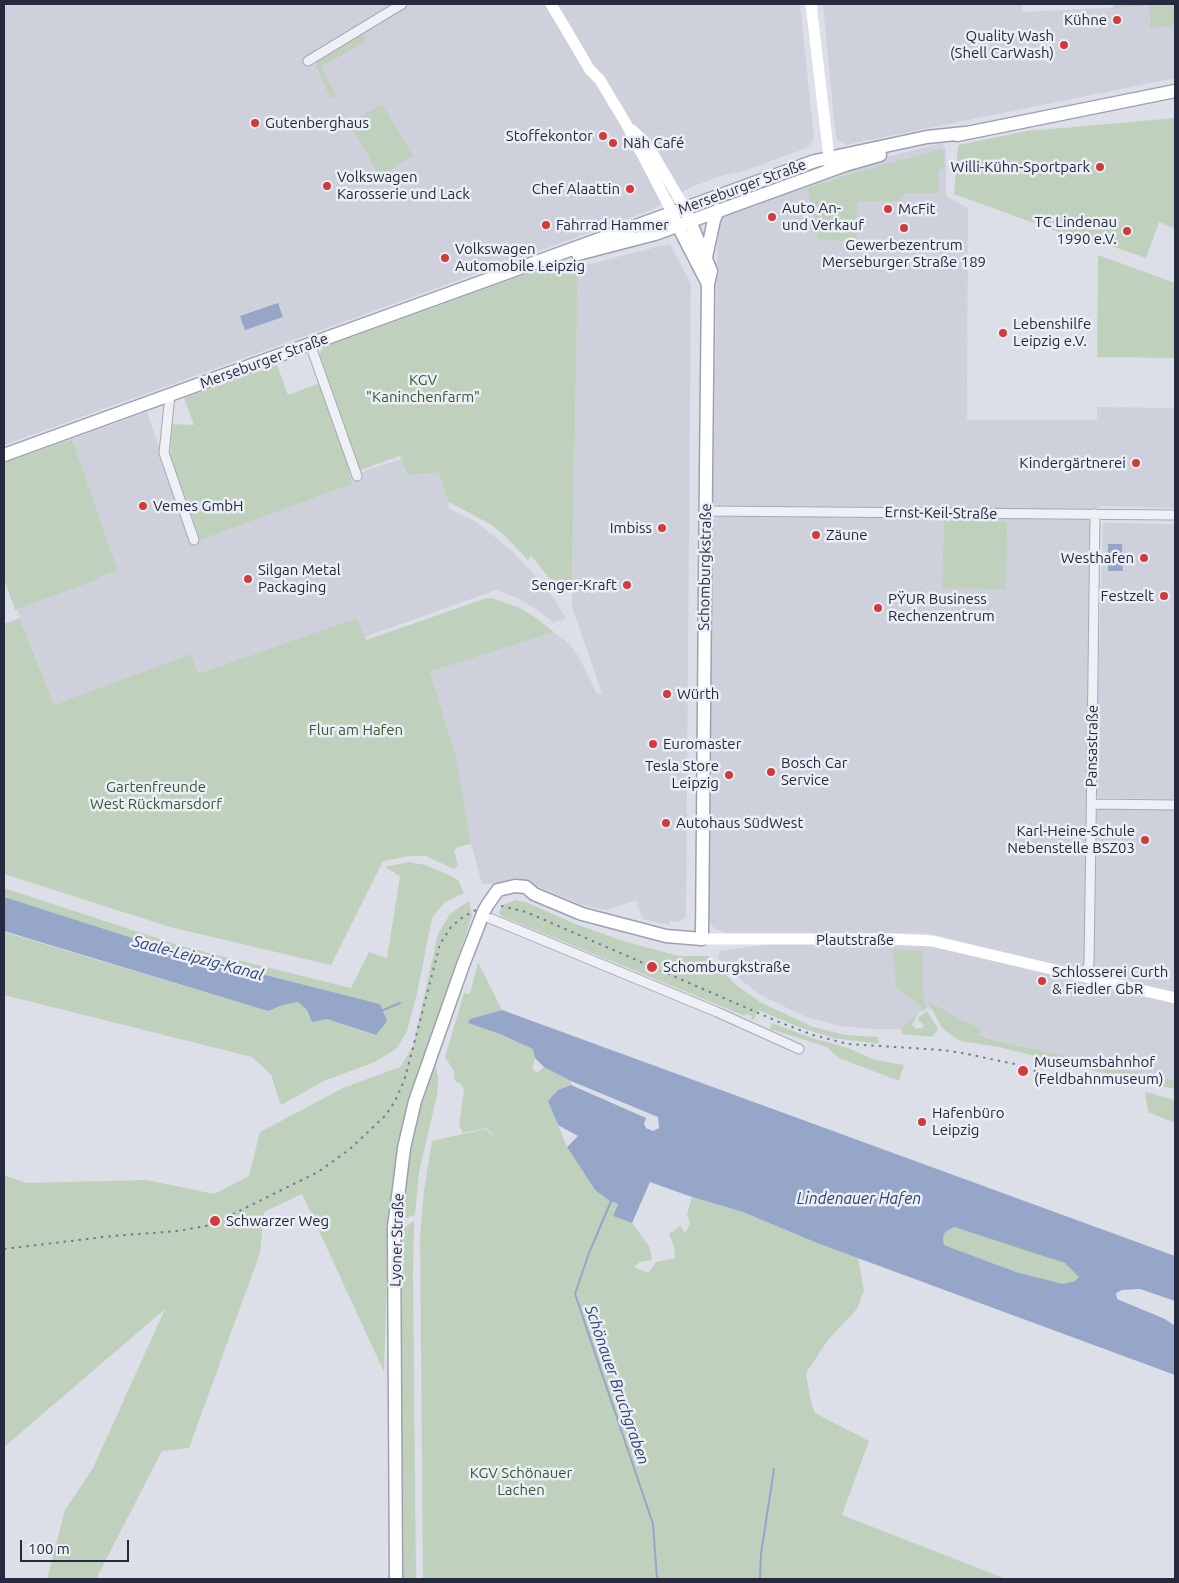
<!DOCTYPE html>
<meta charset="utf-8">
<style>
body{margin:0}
#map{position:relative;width:1179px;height:1583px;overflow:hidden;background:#dcdfe7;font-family:Ubuntu,sans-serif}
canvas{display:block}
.frame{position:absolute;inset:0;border:5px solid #252a3e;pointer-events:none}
.scale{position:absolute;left:20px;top:1540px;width:109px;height:22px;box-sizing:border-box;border:2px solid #252a3e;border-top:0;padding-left:6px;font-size:15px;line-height:18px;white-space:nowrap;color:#252a3e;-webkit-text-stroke:4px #ebeef5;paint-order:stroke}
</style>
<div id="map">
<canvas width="1179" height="1583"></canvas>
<div class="frame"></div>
<div class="scale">100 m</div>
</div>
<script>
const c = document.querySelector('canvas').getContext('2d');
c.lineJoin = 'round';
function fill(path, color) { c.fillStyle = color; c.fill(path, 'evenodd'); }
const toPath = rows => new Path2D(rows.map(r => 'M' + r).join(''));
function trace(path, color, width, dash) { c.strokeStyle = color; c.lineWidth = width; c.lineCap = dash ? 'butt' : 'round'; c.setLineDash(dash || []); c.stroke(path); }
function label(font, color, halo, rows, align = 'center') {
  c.font = font + ' Ubuntu,sans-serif'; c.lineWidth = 5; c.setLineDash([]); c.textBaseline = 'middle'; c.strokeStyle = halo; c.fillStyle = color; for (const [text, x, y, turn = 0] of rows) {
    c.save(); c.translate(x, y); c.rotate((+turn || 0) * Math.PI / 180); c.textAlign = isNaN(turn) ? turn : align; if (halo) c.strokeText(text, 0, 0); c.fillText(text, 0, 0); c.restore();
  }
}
fill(toPath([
 [4,4,800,4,814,138,809,146,804,149,744,171,721,176,691,187,652,210,4,445],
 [823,4,1022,4,1023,12,1149,6,1150,28,1175,27,1175,78,845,145,836,139],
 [943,143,946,151,946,196,968,208,967,420,1097,420,1097,407,1175,408,1175,508,1098,506,1097,509,1076,512,720,507,714,504,713,495,718,215,855,165],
 [669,244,671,246,691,284,686,916,679,922,670,921,669,925,643,919,636,900,607,910,598,909,578,903,532,884,513,880,496,884,482,884,471,844,456,756,430,672,554,632,569,644,579,657,597,694,602,693,572,607,578,267],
 [147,412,192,542,352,484,349,476,401,459,407,475,438,473,449,502,448,508,476,522,511,550,546,587,566,618,554,623,536,609,515,597,496,590,365,637,357,618,198,675,190,655,54,705,17,609,97,580,97,578,118,570,72,439],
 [723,514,1086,518,1091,525,1085,963,1077,970,927,933,728,933,719,931,712,926,709,917,712,522,716,516],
 [1103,523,1175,524,1175,799,1099,798,1095,791],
 [1100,808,1175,809,1175,992,1100,975,1094,965,1096,812],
 [773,944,909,944,935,947,1175,1003,1175,1082,997,1041,969,1031,933,1009,923,1008,901,1029,873,1029,841,1026,806,1017,764,997,743,982,718,958,720,951]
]), '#ced1dc');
fill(toPath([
 [1113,4,1175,4,1175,27,1150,28,1149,6,1113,8],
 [363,35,366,41,321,67,336,95,333,98,330,97,316,67,317,61],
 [382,104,413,156,380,176,349,123],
 [1175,118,1175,229,1159,222,1146,258,1094,240,1092,244,954,194,958,145,1028,131],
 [942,149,944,152,944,169,939,170,938,193,905,193,904,196,899,201,857,201,856,242,818,239,808,188,858,172],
 [1098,255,1175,283,1175,358,1097,357],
 [558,266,578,267,572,586,555,586,531,555,528,560,502,533,490,524,449,502,438,473,407,475,400,456,349,474,352,484,200,540,170,456,172,424,194,425,184,398,277,365,288,395,328,380,319,355,324,347,526,274],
 [72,439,118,570,97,578,97,580,15,610,4,579,4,463],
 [944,521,1007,522,1006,589,942,588],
 [492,598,520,608,539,620,554,632,430,672,456,756,471,844,458,847,454,851,458,866,454,869,426,856,410,856,383,861,331,965,170,927,4,874,4,629,6,628,4,624,20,618,54,705,191,654,198,674,357,618,366,640,484,599],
 [409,862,425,865,451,876,458,880,464,893,444,903,432,918,417,994,407,1031,397,1048,377,1061,324,1081,281,1105,271,1075,252,1057,4,995,4,932,268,1011,283,1005,298,1002,307,1010,327,1019,375,1035,380,1004,179,953,14,901,4,897,4,888,181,946,351,988,369,952,387,958,400,876,385,867],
 [516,900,528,903,573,923,626,942,679,956,708,956,735,984,760,1002,813,1027,846,1035,878,1037,879,1044,833,1038,796,1026,758,1010,754,1020,751,1019,752,1016,746,1014,745,1016,501,916,499,912,503,905],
 [469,901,472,916,412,1092,389,1209,384,1372,302,1194,264,1212,260,1253,189,1448,162,1451,96,1579,47,1579,65,1510,93,1468,165,1309,4,1447,4,1175,26,1183,147,1180,214,1194,249,1176,260,1132,343,1088,400,1067,413,1046,438,934,450,914],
 [893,949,922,951,924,1002,926,1009,918,1013,912,1025,916,1029,922,1028,924,1025,918,1020,919,1017,927,1011,938,1029,932,1037,902,1034,901,1029,923,1008,896,987],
 [478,962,502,1010,470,1019,469,1023,500,1034,533,1049,535,1058,532,1069,537,1073,544,1067,571,1081,571,1085,558,1090,548,1101,567,1147,595,1190,610,1201,618,1204,613,1216,632,1223,649,1246,652,1260,640,1262,634,1267,648,1273,656,1262,675,1258,674,1246,669,1234,680,1226,685,1233,690,1224,687,1214,692,1197,743,1212,817,1243,858,1258,864,1291,857,1309,828,1340,806,1373,811,1402,815,1413,869,1441,842,1515,1006,1579,423,1579,420,1236,424,1190,432,1141,486,1129,499,1142,487,1128,463,1133,459,1125,464,1089,461,1084,454,1080,454,1071,445,1057,464,993,470,994],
 [927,1000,957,1018,982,1029,979,1035,997,1041,1175,1081,1175,1089,1082,1068,999,1047,960,1041,945,1031,941,1026],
 [772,1023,812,1038,848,1048,875,1060,904,1065,899,1081,839,1058,827,1047,770,1029],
 [435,1060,438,1080,437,1095,419,1172,415,1215,403,1219,402,1194,410,1148,419,1108],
 [1145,1092,1175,1100,1175,1123,1148,1112],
 [414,1221,413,1273,416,1579,401,1579,400,1231],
 [954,1227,1043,1255,1041,1243,1098,1281,1063,1284,1016,1272,944,1245,943,1238,945,1231]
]), '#bfd1bd');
fill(toPath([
 [278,303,283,317,245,330,240,316],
 [1108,544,1122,544,1123,571,1108,571],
 [4,897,179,953,380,1004,387,1021,376,1035,327,1019,312,1022,307,1010,298,1002,283,1005,268,1011,4,931],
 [502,1010,1175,1256,1175,1301,1140,1289,1122,1290,1116,1293,1117,1299,1165,1319,1175,1326,1175,1375,817,1243,743,1212,692,1197,650,1182,632,1223,613,1216,618,1204,610,1201,595,1190,567,1147,578,1136,558,1125,548,1101,558,1090,571,1085,646,1118,644,1124,646,1128,653,1131,659,1128,658,1117,571,1081,544,1067,535,1058,533,1049,500,1034,468,1023,470,1019],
 [954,1227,1065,1263,1079,1277,1075,1281,1063,1284,1016,1272,944,1245,943,1238,945,1232]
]), '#95a6c9');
trace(toPath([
 [381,1011,400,1003],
 [612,1199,589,1253,575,1294,653,1524,657,1579],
 [760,1579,761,1554,774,1469]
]), '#95a6c9', 2);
const minor = toPath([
 [308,61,402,4],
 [310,344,357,476],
 [170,395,164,453,194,540],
 [706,511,1175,515],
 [1092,804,1175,805],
 [482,915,717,1012,799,1049],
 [1086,977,1089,963,1091,830,1095,514]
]);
const primary = toPath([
 [957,135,1175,91],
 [674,218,708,284],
 [578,254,655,234,845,165,880,155],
 [706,257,714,220,718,210],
 [4,455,815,161,927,137,965,133],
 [488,904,498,890,515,886,526,887,534,894,582,914,666,936,702,939,706,473,708,284,711,271,684,207],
 [396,1579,394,1227,400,1181,404,1148,415,1101,463,965,484,911]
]);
trace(minor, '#a5a9b4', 11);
trace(primary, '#9ba1b3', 15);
trace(minor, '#eff0f5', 9);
trace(toPath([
 [551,4,590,70,600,80,628,127,672,212],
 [811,4,830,166],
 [632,130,643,140,650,149,684,207],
 [702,939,890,939,932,941,1175,998]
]), '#fff', 11);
trace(primary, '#fff', 12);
trace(toPath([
 [501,906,526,912,779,1022,813,1035,848,1044,943,1050,962,1053,1015,1064,1067,1082,1094,1085],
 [4,1249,112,1236,178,1231,206,1226,221,1220,318,1172,350,1149,386,1115,395,1101,404,1081,409,1063,440,944,451,927,463,917,476,910]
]), '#757b91', 2, [2.5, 5]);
const primaryBridge = toPath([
 [484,911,488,904]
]);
trace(primaryBridge, '#9ba1b3', 15, []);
trace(primaryBridge, '#fff', 12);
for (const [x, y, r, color] of [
 [1117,20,5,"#d33a3a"],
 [1064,45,5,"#d33a3a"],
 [255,123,5,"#d33a3a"],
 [603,136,5,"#d33a3a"],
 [613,143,5,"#d33a3a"],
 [1100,167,5,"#d33a3a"],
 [327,186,5,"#d33a3a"],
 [630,189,5,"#d33a3a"],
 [888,209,5,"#d33a3a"],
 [772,217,5,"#d33a3a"],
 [546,225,5,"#d33a3a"],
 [904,228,5,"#d33a3a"],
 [1127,231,5,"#d33a3a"],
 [445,258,5,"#d33a3a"],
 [1003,333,5,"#d33a3a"],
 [1136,463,5,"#d33a3a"],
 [143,506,5,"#d33a3a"],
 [662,528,5,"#d33a3a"],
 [816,535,5,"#d33a3a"],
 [1144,558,5,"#d33a3a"],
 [248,579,5,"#d33a3a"],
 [627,585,5,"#d33a3a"],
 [1164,596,5,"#d33a3a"],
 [878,608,5,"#d33a3a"],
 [667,694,5,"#d33a3a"],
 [653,744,5,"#d33a3a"],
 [771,772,5,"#d33a3a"],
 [729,775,5,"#d33a3a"],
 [666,823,5,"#d33a3a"],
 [1145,840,5,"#d33a3a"],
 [652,967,6,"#d33a3a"],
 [1042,981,5,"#d33a3a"],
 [1023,1071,6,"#d33a3a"],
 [922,1122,5,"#d33a3a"],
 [215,1221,6,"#d33a3a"]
]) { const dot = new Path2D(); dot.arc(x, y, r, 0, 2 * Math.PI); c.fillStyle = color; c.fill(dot); trace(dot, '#ebeef5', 2); }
label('15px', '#252a3e', '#ebeef5', [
 ["Kühne",1107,20,"right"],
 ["Quality Wash",1054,36,"right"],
 ["(Shell CarWash)",1054,53,"right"],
 ["Gutenberghaus",265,123],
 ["Stoffekontor",593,136,"right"],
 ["Näh Café",623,143],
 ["Willi-Kühn-Sportpark",1090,167,"right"],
 ["Volkswagen",337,177],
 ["Karosserie und Lack",337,194],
 ["Chef Alaattin",620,189,"right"],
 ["Auto An-",782,208],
 ["und Verkauf",782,225],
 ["McFit",898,209],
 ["TC Lindenau",1117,222,"right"],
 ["1990 e.V.",1117,239,"right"],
 ["Fahrrad Hammer",556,225],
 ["Gewerbezentrum",904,245,"center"],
 ["Merseburger Straße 189",904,262,"center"],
 ["Volkswagen",455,249],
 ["Automobile Leipzig",455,266],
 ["Lebenshilfe",1013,324],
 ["Leipzig e.V.",1013,341],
 ["Kindergärtnerei",1126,463,"right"],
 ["Vemes GmbH",153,506],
 ["Imbiss",652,528,"right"],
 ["Zäune",826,535],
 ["Westhafen",1134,558,"right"],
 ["Silgan Metal",258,570],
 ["Packaging",258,587],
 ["Senger-Kraft",617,585,"right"],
 ["Festzelt",1154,596,"right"],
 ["PŸUR Business",888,599],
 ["Rechenzentrum",888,616],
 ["Würth",677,694],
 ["Euromaster",663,744],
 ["Bosch Car",781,763],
 ["Service",781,780],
 ["Tesla Store",719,766,"right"],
 ["Leipzig",719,783,"right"],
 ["Autohaus SüdWest",676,823],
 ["Karl-Heine-Schule",1135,831,"right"],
 ["Nebenstelle BSZ03",1135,848,"right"],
 ["Schomburgkstraße",663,967],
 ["Schlosserei Curth",1052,972],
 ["& Fiedler GbR",1052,989],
 ["Museumsbahnhof",1034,1062],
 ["(Feldbahnmuseum)",1034,1079],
 ["Hafenbüro",932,1113],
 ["Leipzig",932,1130],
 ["Schwarzer Weg",226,1221]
], 'left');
label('15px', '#252a3e', '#ebeef5', [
 ["Merseburger Straße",742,187,-20],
 ["Merseburger Straße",264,361,-20],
 ["Ernst-Keil-Straße",941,513,1],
 ["Schomburgkstraße",705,567,-89],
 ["Pansastraße",1092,746,-89],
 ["Plautstraße",855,940],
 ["Lyoner Straße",397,1240,-88]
]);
label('15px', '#345a32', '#ebeef5', [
 ["KGV",423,380],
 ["\"Kaninchenfarm\"",423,397],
 ["Flur am Hafen",356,730],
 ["Gartenfreunde",156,787],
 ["West Rückmarsdorf",156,804],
 ["KGV Schönauer",521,1473],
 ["Lachen",521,1490]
]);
label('italic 16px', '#2e4373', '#ebeef5', [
 ["Saale-Leipzig-Kanal",198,958,15],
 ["Lindenauer Hafen",859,1199],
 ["Schönauer Bruchgraben",617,1385,71]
]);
</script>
